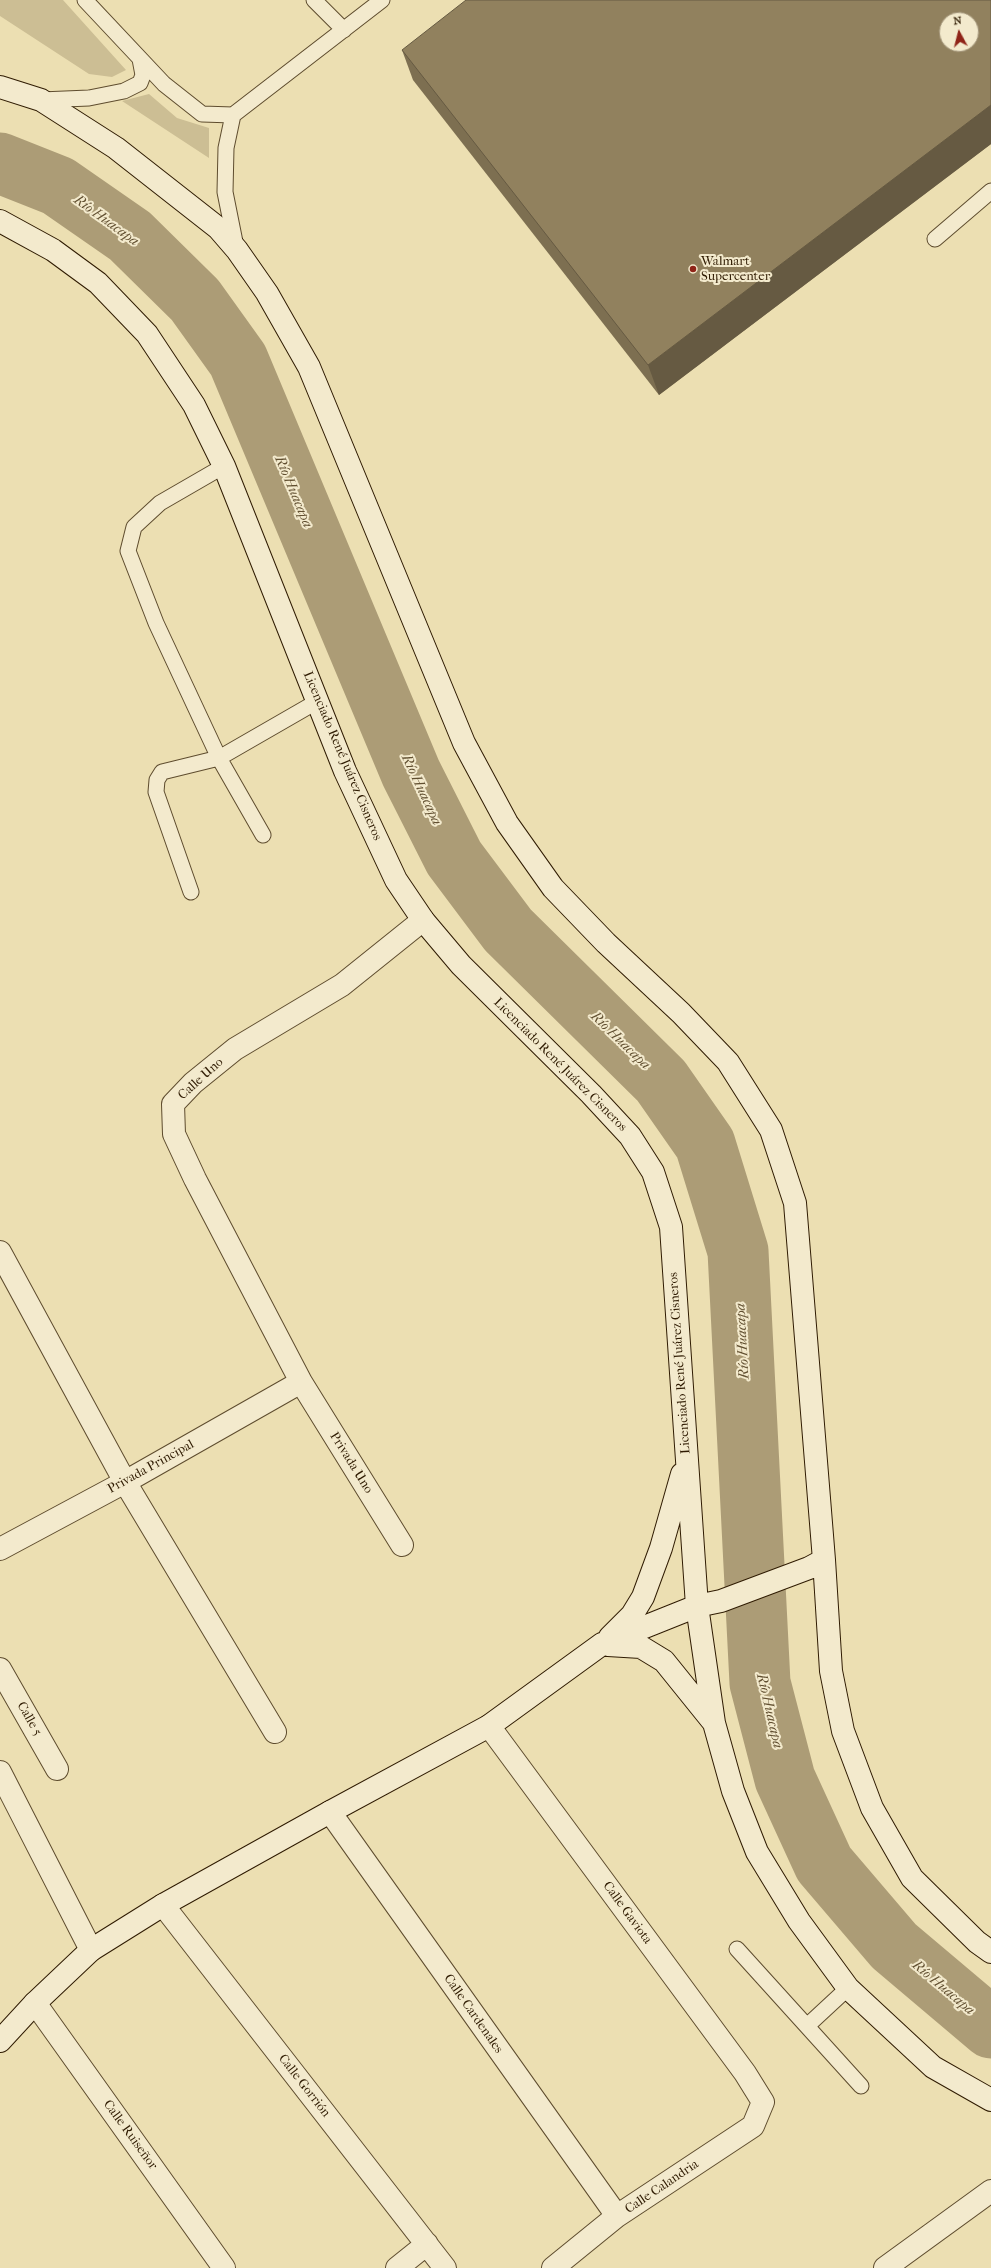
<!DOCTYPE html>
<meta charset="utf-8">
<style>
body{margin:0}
#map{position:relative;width:991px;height:2268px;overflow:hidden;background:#ecdfb2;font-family:"IM FELL French Canon",serif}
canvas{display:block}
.north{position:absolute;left:939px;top:12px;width:40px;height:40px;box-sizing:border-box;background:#f3eacd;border:1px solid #a5977c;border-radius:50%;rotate:353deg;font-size:11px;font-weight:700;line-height:16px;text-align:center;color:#2f1b02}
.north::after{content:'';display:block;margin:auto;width:14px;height:18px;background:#8f2418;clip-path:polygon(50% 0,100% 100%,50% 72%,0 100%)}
</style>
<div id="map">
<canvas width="991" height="2268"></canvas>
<div class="north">N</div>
</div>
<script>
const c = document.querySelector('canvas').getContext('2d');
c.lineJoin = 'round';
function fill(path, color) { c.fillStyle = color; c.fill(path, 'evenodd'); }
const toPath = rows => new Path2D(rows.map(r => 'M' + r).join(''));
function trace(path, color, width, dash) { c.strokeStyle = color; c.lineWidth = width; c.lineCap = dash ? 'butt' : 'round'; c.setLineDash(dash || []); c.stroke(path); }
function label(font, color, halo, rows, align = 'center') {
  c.font = font + ' "IM FELL French Canon",serif'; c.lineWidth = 4; c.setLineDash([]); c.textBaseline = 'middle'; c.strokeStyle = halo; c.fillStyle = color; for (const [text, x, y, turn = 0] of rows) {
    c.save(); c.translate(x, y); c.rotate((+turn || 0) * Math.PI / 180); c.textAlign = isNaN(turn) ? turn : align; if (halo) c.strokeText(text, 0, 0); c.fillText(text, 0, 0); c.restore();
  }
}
fill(toPath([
 [0,0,63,0,126,70,112,77,89,74,0,16],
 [149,94,177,118,209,128,209,158,122,101]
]), '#ccbe94');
trace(toPath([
 [0,163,58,186,130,236,195,300,238,360,411,773,454,858,508,930,661,1081,705,1144,738,1251,760,1683,785,1779,824,1864,894,1946,991,2028]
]), '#ac9c76', 61);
const lane = toPath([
 [85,0,164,84,202,114,233,115,382,0],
 [314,0,344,30],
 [41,100,89,98,124,91,140,83,143,75,140,59],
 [233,115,226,148,225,192,236,247],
 [935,239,991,191],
 [224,466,160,503,134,527,128,551,156,623,219,758,263,835],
 [191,892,156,792,157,780,162,772,219,758,318,701],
 [737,1949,861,2086],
 [807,2026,848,1988]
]);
const street = toPath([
 [0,1252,125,1482,275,1732],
 [402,1545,301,1382,195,1179,174,1134,173,1104,193,1083,235,1049,342,985,423,920],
 [0,1549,125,1482,301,1382],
 [0,1669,57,1769],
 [489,1726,745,2073,763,2102,753,2126,617,2216,553,2268],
 [0,1772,91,1950],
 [330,1812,617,2216],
 [163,1905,445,2268],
 [35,2003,224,2268],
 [397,2268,427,2244],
 [885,2268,991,2191]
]);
const secondary = toPath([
 [0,87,41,100,116,148,218,228,237,250,267,293,309,367,464,743,507,823,553,888,606,943,681,1013,728,1062,771,1130,795,1203,824,1560,831,1671,843,1731,872,1808,912,1878,977,1942,991,1952],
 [0,221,53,250,98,283,147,334,194,405,224,466,345,771,396,880,423,920,461,965,591,1094,630,1136,653,1172,671,1227,697,1606,714,1723,733,1791,757,1852,799,1921,848,1988,933,2067,991,2100],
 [610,1637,632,1615,643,1597,661,1548,682,1474],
 [608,1645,641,1647,664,1661,714,1723],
 [0,2041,35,2003,91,1950,163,1905,330,1812,489,1726,602,1644,697,1606,721,1601,809,1568,824,1560]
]);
trace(lane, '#5e4c2e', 17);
trace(street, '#5e4c2e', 24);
trace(secondary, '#2f1b02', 24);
trace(lane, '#f3eacd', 15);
trace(street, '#f3eacd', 22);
trace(secondary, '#f3eacd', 22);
fill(toPath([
 [991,0,991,144,659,395,413,80,402,50]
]), '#7d6f51');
fill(toPath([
 [991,105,991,144,659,395,648,365]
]), '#665a42');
const building = toPath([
 [466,0,991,0,991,105,648,365,402,50,466,0],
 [947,20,971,20,971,44,947,44,947,20]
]);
fill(building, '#91815e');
trace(building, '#665a42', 1);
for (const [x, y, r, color] of [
 [693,269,4,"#8f2418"]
]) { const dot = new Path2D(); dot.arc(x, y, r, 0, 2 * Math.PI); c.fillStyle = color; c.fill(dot); trace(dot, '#f3eacd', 1.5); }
label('13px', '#2f1b02', '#f3eacd', [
 ["Walmart",701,262],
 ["Supercenter",701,277]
], 'left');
label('13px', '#2f1b02', '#f3eacd', [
 ["Licenciado René Juárez Cisneros",342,756,67],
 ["Licenciado René Juárez Cisneros",560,1065,45],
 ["Calle Uno",201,1079,-42],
 ["Licenciado René Juárez Cisneros",680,1363,-94],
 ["Privada Uno",351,1463,58],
 ["Privada Principal",151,1467,-29],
 ["Calle 5",29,1719,60],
 ["Calle Gaviota",627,1913,54],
 ["Calle Cardenales",473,2014,55],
 ["Calle Gorrión",304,2086,52],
 ["Calle Ruiseñor",130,2135,54],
 ["Calle Calandria",662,2187,-34]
]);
label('italic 14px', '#614f30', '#f3eacd', [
 ["Río Huacapa",106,221,36],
 ["Río Huacapa",293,492,67],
 ["Río Huacapa",421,790,65],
 ["Río Huacapa",620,1041,44],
 ["Río Huacapa",743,1341,-93],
 ["Río Huacapa",769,1711,77],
 ["Río Huacapa",943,1988,40]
]);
</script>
